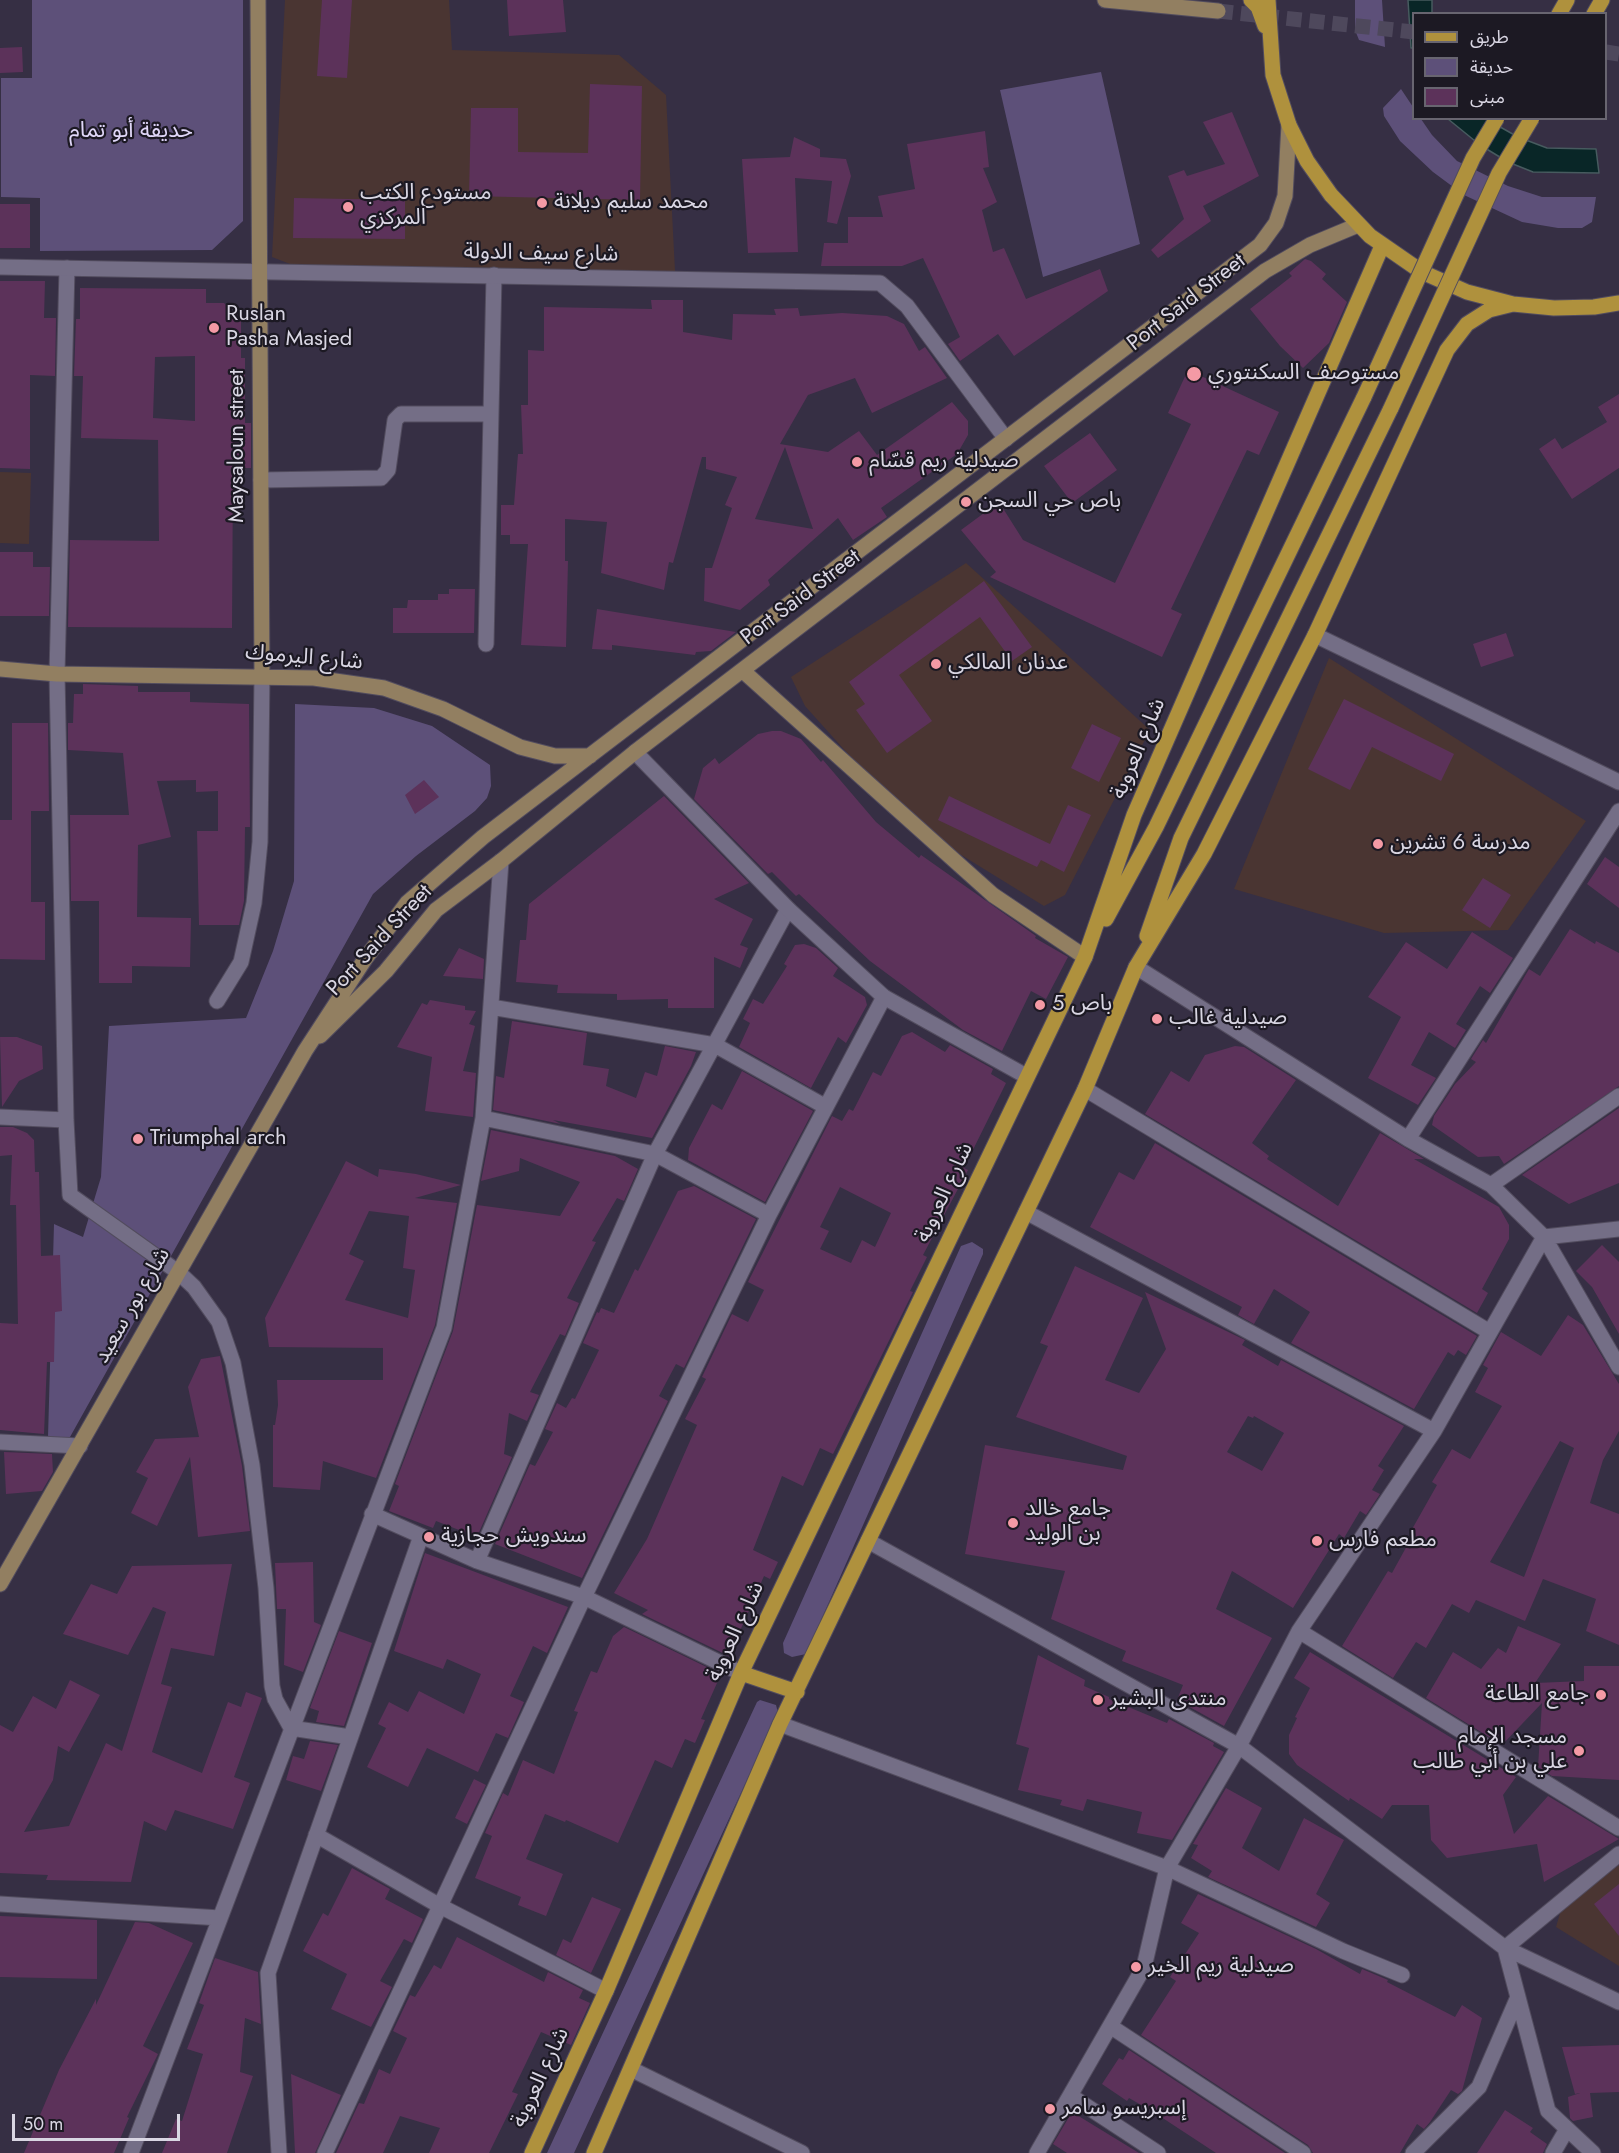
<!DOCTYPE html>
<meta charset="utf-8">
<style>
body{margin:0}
#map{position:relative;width:1619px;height:2153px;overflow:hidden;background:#362f44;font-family:Jost,"Noto Sans Arabic",sans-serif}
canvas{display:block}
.legend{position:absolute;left:1412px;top:12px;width:195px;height:108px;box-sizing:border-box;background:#1c1923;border:2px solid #686570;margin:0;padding:8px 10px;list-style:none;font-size:18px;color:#d9d6e3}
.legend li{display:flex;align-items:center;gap:12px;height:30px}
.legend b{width:30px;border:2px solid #686570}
.scale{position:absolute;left:12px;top:2114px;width:168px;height:27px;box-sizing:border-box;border:3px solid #d9d6e3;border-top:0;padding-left:8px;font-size:18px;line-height:21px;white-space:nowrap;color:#d9d6e3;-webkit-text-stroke:4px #1c1923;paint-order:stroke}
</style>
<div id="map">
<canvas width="1619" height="2153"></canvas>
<ul class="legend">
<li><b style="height:8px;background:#af913d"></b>طريق</li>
<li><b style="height:16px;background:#5d5079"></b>حديقة</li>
<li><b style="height:16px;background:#5c325a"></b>مبنى</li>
</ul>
<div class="scale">50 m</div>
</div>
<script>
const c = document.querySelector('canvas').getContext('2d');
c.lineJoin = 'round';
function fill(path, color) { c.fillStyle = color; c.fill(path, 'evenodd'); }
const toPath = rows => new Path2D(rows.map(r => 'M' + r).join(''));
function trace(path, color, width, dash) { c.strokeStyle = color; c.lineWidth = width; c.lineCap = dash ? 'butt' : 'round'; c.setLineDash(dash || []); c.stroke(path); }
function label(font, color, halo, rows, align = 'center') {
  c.font = font + ' Jost,"Noto Sans Arabic",sans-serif'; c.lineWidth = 4.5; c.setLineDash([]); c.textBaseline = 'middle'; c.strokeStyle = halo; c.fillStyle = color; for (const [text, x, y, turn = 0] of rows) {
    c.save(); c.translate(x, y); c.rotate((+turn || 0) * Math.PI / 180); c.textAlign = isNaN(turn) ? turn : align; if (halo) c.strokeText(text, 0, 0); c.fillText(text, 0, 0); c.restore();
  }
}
fill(toPath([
 [285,0,449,0,452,50,619,55,666,95,675,271,303,269,272,257],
 [0,472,31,473,29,544,0,543],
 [966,563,1150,730,1065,895,1044,906,911,824,805,706,791,677],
 [1329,658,1586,821,1508,930,1384,933,1234,889],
 [1619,1865,1619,1966,1556,1927,1561,1910]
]), '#4a3532');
fill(toPath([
 [32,0,243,0,243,221,212,250,40,251,40,198,1,197,1,78,32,78],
 [1355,0,1382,0,1385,47,1359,40,1355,30],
 [1101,72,1140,244,1043,277,1000,90],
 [1401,89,1413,107,1414,118,1421,119,1432,135,1457,161,1508,186,1542,197,1596,197,1592,222,1582,228,1558,228,1522,222,1464,195,1433,172,1400,141,1384,116,1383,108],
 [295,704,374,708,432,726,490,765,491,786,487,798,475,811,416,856,373,894,70,1437,48,1437,54,1224,83,1237,101,1177,109,1026,246,1018,273,951,294,881],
 [972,1242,983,1249,983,1254,806,1654,792,1657,784,1653,783,1643,961,1246],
 [760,1700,776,1705,778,1713,574,2153,547,2153,757,1702]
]), '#5d5079');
const water = toPath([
 [1408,0,1432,0,1432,13,1414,14,1413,48,1411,48,1408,0],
 [1448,119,1486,119,1518,137,1547,148,1596,149,1599,173,1533,172,1508,162,1480,145,1448,119]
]);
fill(water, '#092627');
trace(water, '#475b5f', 1.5);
fill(toPath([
 [322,0,352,0,347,78,317,76],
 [507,0,563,0,566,32,509,36],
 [22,47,23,72,0,73,0,48],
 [590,84,642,86,640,200,469,196,471,108,518,108,518,152,588,153],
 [1232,112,1259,176,1203,206,1211,221,1158,258,1151,250,1184,219,1168,176,1184,170,1187,176,1225,164,1203,122],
 [985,131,989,167,983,168,997,202,982,210,993,252,1004,248,1026,299,1100,269,1108,291,1014,356,998,334,960,361,948,344,960,337,923,258,902,266,821,266,824,243,848,243,848,217,883,217,878,196,915,189,907,144],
 [794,137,820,149,820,157,846,159,851,176,837,224,827,222,832,181,795,178,798,252,748,253,742,159,790,157],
 [294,198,405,200,405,239,293,238],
 [0,204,30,204,30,248,0,248],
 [1305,259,1311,261,1326,274,1322,279,1347,302,1329,343,1303,368,1280,346,1250,309,1292,276,1289,273],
 [0,281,45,281,44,318,56,318,55,376,30,375,30,469,0,468],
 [80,288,206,289,206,303,224,303,241,321,241,358,245,358,245,423,251,423,251,468,233,468,232,628,68,627,70,540,159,541,158,440,81,438,83,376,74,376,76,319,80,319],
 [195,356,195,421,153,418,155,357],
 [651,300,683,300,683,332,732,340,733,314,776,315,774,309,798,308,800,316,842,313,887,316,904,324,919,351,925,347,947,378,872,413,855,378,808,395,780,444,828,452,859,431,877,455,952,402,968,421,968,435,957,454,881,508,887,517,853,540,838,518,768,580,770,585,740,610,704,601,705,568,712,568,732,508,725,505,737,477,706,469,706,457,702,457,673,563,669,562,664,590,601,573,607,522,565,519,565,561,568,561,566,647,521,645,528,544,510,544,510,535,501,535,501,505,514,505,518,454,523,454,521,405,528,405,528,350,544,351,544,307,652,309],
 [785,447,813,529,755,519],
 [1188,370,1279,412,1259,455,1247,450,1171,609,1182,614,1162,657,990,577,996,572,961,530,999,502,1023,540,1115,583,1191,424,1168,413],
 [1619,394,1619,468,1572,499,1539,449,1555,438,1562,449,1607,422,1598,407],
 [1090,433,1117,470,1072,503,1044,466],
 [0,552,33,552,33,567,50,567,49,616,0,616],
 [984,581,1032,647,1012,661,980,617,899,675,932,721,887,753,856,710,865,704,849,682],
 [449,589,475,589,474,633,393,633,393,608,407,608,408,600,438,600,438,594,449,594],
 [597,609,736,632,711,651,696,652,695,655,612,645,612,650,592,649],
 [1506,633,1514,656,1481,667,1473,644],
 [83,684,138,686,138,692,190,692,190,702,249,704,250,827,245,827,244,901,239,925,199,925,197,831,218,831,218,791,196,792,196,780,157,781,171,837,138,845,137,917,191,918,190,967,132,966,132,983,99,983,99,901,71,901,70,815,129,815,123,753,68,750,68,723,73,723,74,694,83,694],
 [1344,699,1454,754,1441,781,1372,747,1350,790,1308,769],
 [12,723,48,723,49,811,31,811,31,902,45,902,45,960,0,959,0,820,12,820],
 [1092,724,1121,738,1099,782,1071,768],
 [772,731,781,731,801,739,821,762,823,760,876,822,919,858,921,855,1036,936,1035,938,1068,957,1046,999,1031,991,1002,1051,963,1030,870,961,799,894,796,896,772,872,768,874,694,799,703,768,715,758,719,764,758,734],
 [424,780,439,797,415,814,405,795],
 [664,796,749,883,714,899,753,919,740,945,748,948,740,968,714,957,714,1008,668,1008,668,999,617,1000,617,994,557,993,558,985,516,982,520,940,526,940,529,904],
 [949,796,1050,844,1068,805,1091,815,1064,872,1041,860,1037,867,938,820],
 [1605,857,1619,867,1619,908,1587,884],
 [1483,878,1511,895,1490,928,1462,910],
 [1570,929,1595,944,1596,941,1619,953,1619,1086,1504,1164,1499,1156,1478,1157,1432,1125,1434,1116,1455,1084,1476,1062,1471,1059,1483,1040,1486,1043,1529,969,1540,976],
 [1472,932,1513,958,1490,993,1480,986,1456,1024,1466,1030,1455,1048,1429,1032,1411,1065,1436,1078,1418,1105,1368,1078,1401,1017,1368,997,1406,942,1447,969],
 [804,944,816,948,838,968,833,976,865,997,867,1005,846,1043,838,1037,811,1088,739,1047,750,1023,743,1019,753,999,763,1004,787,966,784,964,795,945],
 [459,948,484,959,483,979,443,976],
 [430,1000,465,1006,465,1010,476,1011,469,1024,475,1026,463,1071,476,1073,473,1117,425,1111,432,1057,397,1047,422,1003,427,1005],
 [512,1021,587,1033,583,1065,609,1069,606,1086,636,1098,645,1072,657,1076,665,1046,696,1052,691,1066,652,1138,553,1120,561,1124,493,1110,496,1076,504,1078],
 [912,1032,945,1052,950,1045,993,1069,991,1074,1006,1083,964,1168,968,1170,923,1255,927,1257,910,1291,913,1292,833,1454,820,1448,803,1486,782,1476,753,1550,778,1562,770,1579,764,1576,729,1656,642,1614,648,1610,614,1593,647,1539,697,1425,685,1419,706,1379,702,1377,732,1314,748,1322,764,1290,748,1282,832,1116,842,1121,849,1109,853,1111,873,1072,881,1076,902,1036],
 [840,1187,891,1213,875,1247,862,1240,851,1263,820,1249,829,1231,820,1227],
 [0,1037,17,1037,42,1046,43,1069,19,1081,2,1107],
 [1235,1046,1244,1047,1296,1080,1252,1143,1269,1156,1267,1159,1338,1206,1380,1133,1424,1159,1414,1159,1499,1207,1509,1225,1509,1239,1482,1289,1488,1293,1477,1313,1145,1114,1171,1071,1189,1082,1205,1055],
 [742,1071,813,1111,765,1202,688,1160,689,1148,712,1104,722,1110],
 [1619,1108,1619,1183,1569,1204,1522,1175],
 [0,1127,13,1127,27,1133,34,1140,35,1172,39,1172,41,1256,60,1255,62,1311,55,1312,54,1362,47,1362,44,1434,0,1430,0,1323,18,1324,16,1205,10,1205,12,1155,0,1156],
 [491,1130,615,1156,638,1169,624,1201,617,1198,592,1241,596,1242,567,1298,579,1303,565,1336,560,1334,530,1392,539,1395,527,1421,509,1413,504,1454,512,1457,477,1537,436,1521,433,1528,389,1511,399,1486,395,1484,453,1331,477,1205,560,1216,580,1182,520,1158,519,1171,481,1181],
 [1155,1143,1477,1336,1466,1355,1458,1350,1454,1356,1448,1352,1414,1409,1291,1343,1310,1312,1274,1289,1254,1324,1238,1315,1242,1307,1090,1227,1119,1172,1134,1180],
 [346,1161,378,1177,379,1169,416,1174,461,1185,415,1198,457,1203,435,1325,376,1478,323,1461,320,1490,273,1487,273,1425,275,1425,278,1405,277,1380,383,1380,383,1348,269,1347,265,1318],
 [369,1211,409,1216,403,1268,415,1270,408,1318,345,1300,364,1261,349,1254],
 [694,1186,756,1219,684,1368,676,1364,659,1396,668,1401,582,1578,495,1544,530,1464,535,1466,553,1432,545,1429,557,1403,566,1408,572,1398,575,1399,599,1350,583,1343,597,1312,599,1313,601,1308,614,1313,635,1269,638,1271,678,1191],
 [1602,1245,1619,1262,1619,1334,1592,1287,1576,1271],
 [1075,1266,1143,1298,1105,1380,1139,1393,1166,1349,1145,1292,1245,1340,1242,1345,1278,1366,1281,1360,1404,1426,1378,1466,1384,1470,1372,1490,1380,1494,1366,1515,1360,1511,1344,1538,1339,1534,1293,1608,1232,1571,1216,1609,1272,1638,1224,1726,1177,1700,1183,1685,1122,1661,1126,1651,1051,1619,1065,1571,965,1554,985,1445,1123,1470,1127,1456,1016,1417,1048,1346,1040,1343],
 [1248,1416,1253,1418,1254,1416,1284,1433,1262,1471,1227,1452],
 [1568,1315,1583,1325,1619,1384,1619,1431,1603,1460,1590,1503,1619,1514,1619,1645,1586,1631,1596,1599,1543,1579,1525,1621,1476,1600,1469,1613,1452,1604,1426,1648,1416,1642,1393,1678,1342,1646,1388,1571,1392,1573,1414,1533,1411,1531,1437,1485,1432,1482,1452,1449,1470,1459,1502,1406,1475,1392,1488,1368,1483,1365,1501,1332,1541,1356],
 [1560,1441,1574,1448,1524,1577,1490,1562],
 [220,1356,242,1466,250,1531,198,1537,190,1457,157,1526,131,1513,148,1478,136,1472,155,1439,199,1437,188,1387,201,1359],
 [4,1452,52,1454,53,1472,42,1491,6,1494],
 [425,1553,568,1607,547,1653,533,1646,510,1696,524,1702,508,1738,496,1733,478,1772,427,1748,408,1787,367,1767,386,1728,378,1724,389,1702,408,1712,419,1691,464,1714,481,1674,447,1659,443,1669,394,1651],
 [313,1562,314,1622,321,1625,303,1672,284,1665,286,1609,277,1609,275,1563],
 [232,1564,214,1656,171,1648,161,1684,172,1687,152,1752,202,1773,228,1702,241,1707,246,1692,262,1698,234,1777,250,1783,233,1829,175,1810,166,1831,144,1821,131,1882,46,1880,48,1875,0,1873,0,1725,13,1732,33,1696,56,1709,70,1680,100,1695,69,1752,58,1746,53,1780,24,1832,69,1826,106,1743,122,1751,166,1612,153,1607,128,1655,63,1634,91,1584,117,1594,132,1566],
 [1518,1626,1561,1644,1535,1683,1584,1681,1584,1666,1619,1666,1619,1780,1552,1776,1538,1767,1542,1703,1502,1745,1426,1698,1453,1652,1481,1669,1498,1648,1506,1653],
 [624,1627,721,1674,701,1719,705,1720,695,1743,685,1739,672,1768,655,1760,618,1843,566,1820,565,1822,545,1814,526,1859,563,1874,546,1916,518,1905,521,1897,475,1878,492,1836,485,1833,503,1793,508,1796,523,1760,554,1774,578,1712,574,1711,591,1671,597,1673,613,1636],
 [339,1631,372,1643,344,1726,316,1722,319,1711,310,1708],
 [1310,1652,1516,1777,1503,1795,1514,1834,1548,1796,1619,1839,1544,1882,1537,1844,1447,1858,1431,1840,1429,1805,1392,1805,1382,1819,1350,1798,1349,1801,1297,1765,1289,1754,1289,1735,1297,1718,1295,1717,1310,1688,1294,1678],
 [1038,1655,1085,1680,1084,1686,1109,1697,1109,1699,1167,1723,1169,1719,1214,1743,1213,1746,1224,1752,1172,1840,1137,1833,1142,1812,1087,1799,1083,1811,1060,1805,1062,1800,1018,1790,1029,1748,1016,1744],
 [310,1741,338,1745,321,1791,286,1780,293,1756,304,1759],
 [474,1779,486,1785,467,1824,455,1818],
 [1226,1788,1262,1808,1242,1848,1279,1871,1304,1818,1344,1840,1316,1894,1330,1903,1316,1927,1208,1877,1212,1871,1191,1858,1198,1845,1193,1844],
 [352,1868,390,1889,385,1899,423,1919,412,1943,404,1939,380,1981,392,1987,371,2027,331,2009,347,1974,303,1951,323,1913,328,1916],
 [1619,1884,1619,1936,1594,1904],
 [1198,1894,1316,1949,1360,1974,1362,1969,1388,1980,1387,1982,1455,2017,1462,2005,1482,2018,1462,2091,1458,2094,1451,2090,1430,2122,1424,2129,1417,2124,1400,2153,1313,2153,1308,2145,1141,2035,1176,1981,1170,1977,1199,1933,1181,1923],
 [592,1897,621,1909,591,1973,556,1955,563,1939,571,1943],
 [0,1916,97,1920,97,1979,0,1977],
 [135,1922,149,1923,193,1943,143,2046,158,2054,127,2117,129,2118,114,2153,24,2153,59,2070,96,1999,96,2005],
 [457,1937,544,1982,548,1972,583,1990,579,1998,590,2003,571,2045,541,2032,512,2092,518,2094,489,2153,429,2153,440,2128,400,2116,383,2153,336,2153,359,2103,364,2104,379,2069,390,2074,407,2038,393,2031,410,1995,415,1997,434,1965,441,1969],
 [215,1958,258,1972,261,2024,245,2018,240,2072,253,2076,227,2153,162,2153,176,2119,182,2121,203,2054,187,2049,204,2005,199,2003],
 [1619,2045,1619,2092,1590,2093,1593,2117,1573,2121,1570,2118,1568,2097,1580,2093,1575,2094,1562,2047],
 [1129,2050,1285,2153,1216,2153,1155,2113,1129,2098,1127,2101,1102,2084,1119,2058,1123,2060],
 [291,2074,341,2095,315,2153,295,2153],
 [1505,2110,1533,2128,1530,2132,1547,2144,1543,2153,1477,2153],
 [1072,2112,1139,2153,1067,2153,1053,2144]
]), '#5c325a');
trace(toPath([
 [1218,11,1414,32],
 [1606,52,1619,54]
]), '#4e485c', 15, [15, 8]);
const minor = toPath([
 [67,268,57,674,66,1120,70,1195,178,1272,194,1287,219,1322,233,1363,252,1465,266,1588,272,1686,275,1699,291,1728,350,1737],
 [261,480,381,478,388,470,395,420,401,414,491,414],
 [486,644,494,275],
 [1136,967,1408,1139,1491,1185,1544,1237,1619,1367],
 [217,1001,241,962,254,903,260,842,262,675],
 [491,1007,715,1045,826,1107],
 [1085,1089,1488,1331],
 [0,1117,66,1120],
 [483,1118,655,1154,769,1215],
 [1408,1139,1619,811],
 [1491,1185,1619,1096],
 [1026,1212,1434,1431],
 [0,1442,80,1446],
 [372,1514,477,1561,584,1597,741,1673],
 [868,1541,1239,1746,1505,1948,1548,2111,1593,2153],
 [477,1561,655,1154,788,909],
 [1299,1631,1619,1828],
 [780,1724,1167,1868,1343,1951,1402,1975],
 [316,1835,440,1906,606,1991],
 [1619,1854,1505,1948,1619,2002],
 [0,1904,220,1918],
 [1110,2026,1303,2153],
 [631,2069,802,2153],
 [1071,2096,1158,2153],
 [131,2153,444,1328,483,1118,501,861],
 [279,2153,268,1973,421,1536],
 [325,2153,584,1597,769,1215,884,997],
 [1037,2153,1144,1967,1167,1868,1239,1746,1299,1631,1434,1431,1544,1237,1619,1229],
 [1413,2153,1479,2087,1518,1997],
 [1553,2153,1567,2129]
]);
const tertiary = toPath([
 [0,267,880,283,907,306,1006,439],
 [1315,635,1619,782],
 [635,752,788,909,884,997,1026,1076]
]);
const secondary = toPath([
 [258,0,262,675],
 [1105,0,1218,11],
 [0,669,57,674,314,678,384,688,443,709,520,747,555,756,590,756],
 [743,671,993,895,1085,957],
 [320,1036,386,971,436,910,501,861,635,752,1265,271,1310,245,1358,225],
 [0,1584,305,1051,365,959,407,903,483,837,1260,245,1276,223,1285,196,1289,125]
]);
const primary = toPath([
 [1251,0,1258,7,1265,26],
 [1268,0,1273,75,1289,125,1307,161,1331,195,1370,236,1422,272,1467,292,1513,304,1554,308,1594,307,1619,303],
 [1559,14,1567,0],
 [1594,14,1602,0],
 [1106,919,1156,827,1364,397],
 [1147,936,1181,838,1391,408],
 [741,1673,797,1692],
 [532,2153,606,1991,741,1673,1085,957,1134,815,1382,246],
 [594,2153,780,1724,1085,1089,1136,967,1204,854,1315,635,1447,350,1467,324,1489,310,1513,304]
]);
trace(minor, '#524c5e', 17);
trace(tertiary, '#524c5e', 17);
trace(secondary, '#524c5e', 17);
trace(primary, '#524c5e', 17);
trace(minor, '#746e86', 15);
trace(tertiary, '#746e86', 15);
trace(secondary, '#927f61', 15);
trace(primary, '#af913d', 15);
const primaryBridge = toPath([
 [1364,397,1473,158,1497,118],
 [1391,408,1499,173,1532,118]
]);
trace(primaryBridge, '#524c5e', 17, []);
trace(primaryBridge, '#af913d', 15);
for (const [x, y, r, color] of [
 [542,203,6,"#f49aa5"],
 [348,207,6,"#f49aa5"],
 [214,328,6,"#f49aa5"],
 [1194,374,8,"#f49aa5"],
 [857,462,6,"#f49aa5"],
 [966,502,6,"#f49aa5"],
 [936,664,6,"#f49aa5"],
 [1378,844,6,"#f49aa5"],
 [1040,1005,6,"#f49aa5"],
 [1157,1019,6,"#f49aa5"],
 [138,1139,6,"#f49aa5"],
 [1013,1523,6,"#f49aa5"],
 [429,1537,6,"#f49aa5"],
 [1317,1541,6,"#f49aa5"],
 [1601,1695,6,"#f49aa5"],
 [1098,1700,6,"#f49aa5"],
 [1579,1751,6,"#f49aa5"],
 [1136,1967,6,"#f49aa5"],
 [1050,2109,6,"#f49aa5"]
]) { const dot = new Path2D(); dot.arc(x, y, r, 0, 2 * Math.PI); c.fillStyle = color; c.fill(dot); trace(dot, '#1c1923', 2); }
label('22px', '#e0d7f8', '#1c1923', [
 ["حديقة أبو تمام",131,132]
]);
label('22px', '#d9d6e3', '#1c1923', [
 ["مستودع الكتب",360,194],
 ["المركزي",360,219],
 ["محمد سليم ديلانة",554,203],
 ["Ruslan",226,315],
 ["Pasha Masjed",226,340],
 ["مستوصف السكنتوري",1208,374],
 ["صيدلية ريم قسّام",869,462],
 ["باص حي السجن",978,502],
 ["عدنان المالكي",948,664],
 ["مدرسة 6 تشرين",1390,844],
 ["باص 5",1052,1005],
 ["صيدلية غالب",1169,1019],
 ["Triumphal arch",150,1139],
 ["جامع خالد",1025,1510],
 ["بن الوليد",1025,1535],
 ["سندويش حجازية",441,1537],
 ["مطعم فارس",1329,1541],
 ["جامع الطاعة",1589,1695,"right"],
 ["منتدى البشير",1110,1700],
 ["مسجد الإمام",1567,1738,"right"],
 ["علي بن أبي طالب",1567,1763,"right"],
 ["صيدلية ريم الخير",1148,1967],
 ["إسبريسو سامر",1062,2109]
], 'left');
label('22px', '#d9d6e3', '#1c1923', [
 ["شارع سيف الدولة",541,254,1],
 ["Port Said Street",1187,303,-38],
 ["Maysaloun street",238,446,-90],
 ["Port Said Street",801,598,-37],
 ["شارع اليرموك",304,658,5],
 ["شارع العروبة",1139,749,-67],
 ["Port Said Street",380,941,-47],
 ["شارع العروبة",945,1193,-65],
 ["شارع بور سعيد",133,1306,-60],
 ["شارع العروبة",736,1632,-65],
 ["شارع العروبة",541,2078,-65]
]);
</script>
